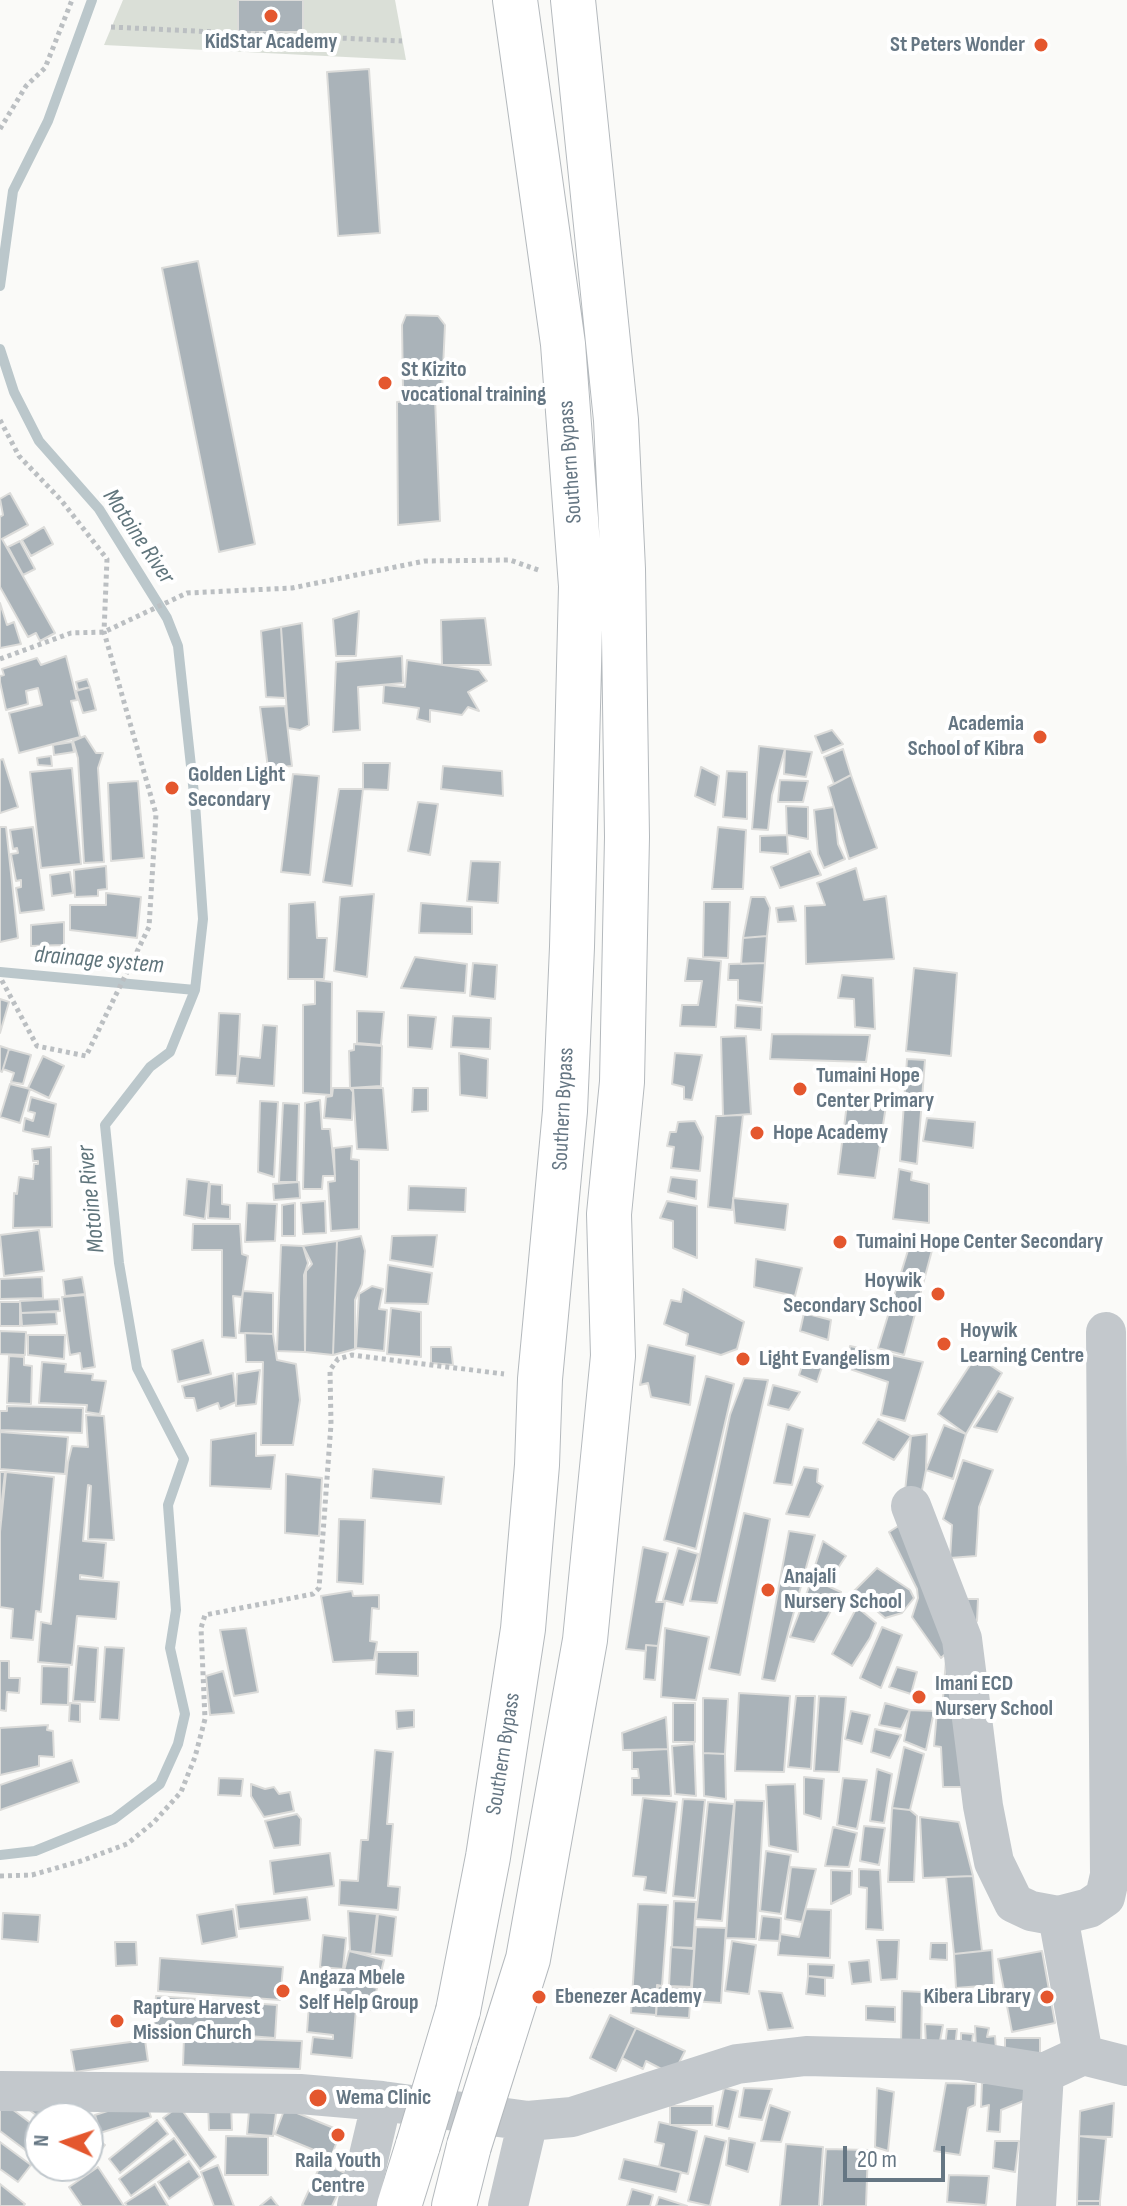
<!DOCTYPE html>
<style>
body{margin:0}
#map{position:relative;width:1127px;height:2206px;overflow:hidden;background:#fafaf8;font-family:"Sofia Sans Condensed",sans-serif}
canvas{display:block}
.north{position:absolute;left:24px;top:2102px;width:80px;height:80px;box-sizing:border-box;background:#fff;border:2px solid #c1c8cd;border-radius:50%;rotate:273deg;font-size:22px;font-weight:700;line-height:32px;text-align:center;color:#657683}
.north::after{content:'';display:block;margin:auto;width:28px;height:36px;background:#e4572e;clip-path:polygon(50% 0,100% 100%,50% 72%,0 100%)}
.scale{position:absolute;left:843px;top:2146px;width:102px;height:36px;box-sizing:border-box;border:4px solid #657683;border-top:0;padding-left:10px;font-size:24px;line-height:28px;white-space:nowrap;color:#657683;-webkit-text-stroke:6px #fff;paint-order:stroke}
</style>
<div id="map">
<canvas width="1127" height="2206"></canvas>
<div class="north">N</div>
<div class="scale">20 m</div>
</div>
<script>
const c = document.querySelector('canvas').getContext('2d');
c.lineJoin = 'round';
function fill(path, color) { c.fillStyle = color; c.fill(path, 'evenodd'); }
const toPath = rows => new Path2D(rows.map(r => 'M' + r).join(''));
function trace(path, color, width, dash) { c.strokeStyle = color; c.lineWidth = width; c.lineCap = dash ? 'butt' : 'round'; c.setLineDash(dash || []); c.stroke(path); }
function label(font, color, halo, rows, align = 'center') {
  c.font = font + ' "Sofia Sans Condensed",sans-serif'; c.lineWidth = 8; c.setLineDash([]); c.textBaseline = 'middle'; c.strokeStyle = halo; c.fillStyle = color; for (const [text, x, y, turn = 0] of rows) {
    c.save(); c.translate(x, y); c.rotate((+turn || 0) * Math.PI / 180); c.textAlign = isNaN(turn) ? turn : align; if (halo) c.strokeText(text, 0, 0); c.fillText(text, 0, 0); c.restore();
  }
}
fill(toPath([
 [123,0,395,0,406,60,104,45]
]), '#dadfd7');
trace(toPath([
 [0,286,13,191,48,121,92,0],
 [0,349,14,392,39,441,99,509,167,618,178,646,195,803,203,919,195,990,170,1052,150,1067,105,1125,119,1263,137,1368,184,1459,168,1505,176,1610,170,1648,185,1714,178,1744,160,1784,114,1819,35,1851,0,1855],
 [0,972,195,990]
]), '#bbc7cb', 10);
const building = toPath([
 [238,0,303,0,303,32,238,32,238,0],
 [369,69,380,233,338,236,327,72,369,69],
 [198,261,255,544,219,552,162,268,198,261],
 [406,315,438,316,445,325,442,390,403,388,402,325,406,315],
 [435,398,440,521,398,525,397,402,435,398],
 [10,493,28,525,2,539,55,633,40,641,36,633,28,637,0,587,0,517,3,515,0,499,10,493],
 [44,527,53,544,31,556,22,540,44,527],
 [20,541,35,569,23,575,8,547,20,541],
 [0,603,7,625,14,622,21,644,0,648,0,603],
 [359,611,356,656,336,656,333,619,359,611],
 [485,618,491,665,442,665,441,620,485,618],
 [302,623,309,725,300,730,288,728,281,627,302,623],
 [281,627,285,698,266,697,261,631,281,627],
 [66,656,77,700,71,701,80,737,19,753,9,713,42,705,38,688,26,691,28,704,6,710,0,682,0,676,4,675,2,669,37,658,41,665,66,656],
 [402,656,403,683,358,687,360,730,333,732,336,662,402,656],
 [407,660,479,670,487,681,468,692,479,711,468,707,462,715,430,710,430,722,417,719,419,708,383,703,384,685,405,687,407,660],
 [87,679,90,687,78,690,76,682,87,679],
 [90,687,96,710,83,713,76,691,90,687],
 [285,706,292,766,268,768,260,707,285,706],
 [832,730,843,744,822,753,815,736,832,730],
 [85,736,96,753,103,753,98,768,104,862,84,863,78,758,73,741,85,736],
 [72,742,74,752,54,755,53,745,72,742],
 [759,746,785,749,772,795,768,830,752,829,759,746],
 [785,749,812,752,806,777,784,774,785,749],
 [843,749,851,775,834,784,824,757,843,749],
 [51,756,52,766,38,765,37,758,51,756],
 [3,759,18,807,0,813,0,760,3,759],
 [363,763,390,763,388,790,363,789,363,763],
 [443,766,502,771,503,796,441,789,443,766],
 [701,767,719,776,715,805,695,796,701,767],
 [72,768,81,864,41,868,30,772,72,768],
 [727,771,747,772,747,819,723,817,727,771],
 [293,774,319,776,310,875,281,872,293,774],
 [851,775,877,848,849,859,828,787,851,775],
 [780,780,808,781,803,802,778,802,780,780],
 [138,781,144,858,111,861,108,783,138,781],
 [339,789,363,789,352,886,323,882,339,789],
 [418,802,438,804,430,855,408,851,418,802],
 [786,806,808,807,808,839,787,835,786,806],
 [834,807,838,844,845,859,824,868,818,854,814,810,834,807],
 [0,827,6,827,18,938,0,942,0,827],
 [33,827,44,910,20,913,16,888,21,887,21,880,16,881,11,854,18,853,17,848,13,849,10,830,33,827],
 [718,827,746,830,743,889,712,889,718,827],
 [787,835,788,854,760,852,760,836,787,835],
 [810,851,821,875,780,888,771,867,810,851],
 [471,861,500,862,498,903,467,901,471,861],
 [106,866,107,889,98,890,98,896,75,897,74,870,106,866],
 [856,868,864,900,886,896,894,959,806,964,805,906,825,905,817,883,856,868],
 [70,872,73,893,52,896,50,875,70,872],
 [106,893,141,897,137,938,70,930,70,905,106,905,106,893],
 [374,894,367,977,334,971,340,897,374,894],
 [751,897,765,897,770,908,767,936,743,938,751,897],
 [315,902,317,938,327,938,324,979,288,979,289,904,315,902],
 [704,902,730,902,728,958,703,957,704,902],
 [421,903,472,907,472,934,419,933,421,903],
 [793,906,796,921,778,922,776,908,793,906],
 [64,922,64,945,31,946,31,925,64,922],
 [767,936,765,963,741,964,743,938,767,936],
 [415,957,467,964,465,993,401,988,415,957],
 [688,958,721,961,716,1027,680,1026,682,1005,698,1005,702,981,685,981,688,958],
 [473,963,497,965,495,999,470,996,473,963],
 [765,963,762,1003,738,1000,738,980,728,980,729,964,765,963],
 [914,968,957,973,951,1056,906,1051,914,968],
 [842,975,873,978,875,1029,855,1027,854,999,838,998,842,975],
 [315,980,332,982,331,1095,303,1093,303,1005,315,1004,315,980],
 [0,999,9,1002,0,1033,0,999],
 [736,1005,762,1007,761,1030,735,1028,736,1005],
 [357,1011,384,1012,381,1045,357,1043,357,1011],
 [219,1013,240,1014,237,1076,216,1075,219,1013],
 [408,1015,436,1017,432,1049,408,1047,408,1015],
 [453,1016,491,1018,490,1049,451,1047,453,1016],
 [263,1025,277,1026,274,1086,237,1083,240,1056,260,1058,263,1025],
 [772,1034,870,1035,866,1062,770,1059,772,1034],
 [746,1036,751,1114,723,1116,721,1037,746,1036],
 [354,1044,382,1046,381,1086,350,1088,349,1051,354,1050,354,1044],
 [0,1046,9,1049,2,1072,0,1071,0,1046],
 [9,1049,31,1055,23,1084,11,1082,14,1073,3,1069,9,1049],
 [459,1053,488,1059,487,1098,460,1095,459,1053],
 [675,1053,702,1055,692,1100,684,1099,684,1087,672,1084,675,1053],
 [43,1056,64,1066,49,1098,28,1088,43,1056],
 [907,1059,925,1060,917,1164,900,1161,907,1059],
 [10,1084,30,1089,20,1123,0,1117,10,1084],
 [333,1088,350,1088,353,1092,352,1120,324,1118,326,1097,332,1096,333,1088],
 [353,1088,383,1088,388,1150,357,1149,353,1088],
 [413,1088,428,1088,428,1111,412,1112,413,1088],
 [848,1096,887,1099,875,1178,838,1174,848,1096],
 [31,1097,56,1104,49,1137,23,1131,25,1118,33,1121,35,1113,28,1111,31,1097],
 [320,1100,322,1129,330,1129,335,1176,323,1176,322,1189,303,1189,305,1103,320,1100],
 [260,1101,278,1102,274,1177,258,1172,260,1101],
 [283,1103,299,1104,297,1182,279,1182,283,1103],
 [743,1115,732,1210,708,1207,716,1116,743,1115],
 [927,1118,975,1122,973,1148,923,1141,927,1118],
 [695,1121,703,1137,700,1171,671,1168,674,1147,667,1146,670,1132,676,1132,678,1122,695,1121],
 [352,1146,351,1159,359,1160,359,1229,331,1231,328,1182,335,1181,334,1148,352,1146],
 [51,1147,52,1227,13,1228,14,1193,17,1194,19,1177,33,1179,34,1164,38,1164,38,1161,33,1161,32,1149,51,1147],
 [899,1169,912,1172,911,1180,929,1184,929,1223,893,1219,899,1169],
 [671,1177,697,1180,696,1199,668,1192,671,1177],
 [187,1179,209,1182,205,1219,184,1215,187,1179],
 [299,1182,300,1198,274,1200,273,1184,299,1182],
 [210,1184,222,1185,222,1204,230,1205,230,1219,208,1218,210,1184],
 [409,1186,466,1188,465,1212,408,1210,409,1186],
 [733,1198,788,1204,785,1230,735,1223,733,1198],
 [325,1201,326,1233,303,1234,301,1203,325,1201],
 [667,1201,697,1206,697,1258,673,1248,673,1221,660,1218,667,1201],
 [247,1203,277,1204,275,1241,245,1242,247,1203],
 [295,1203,295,1236,282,1236,282,1205,295,1203],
 [193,1224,240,1224,242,1254,248,1256,242,1297,233,1296,236,1338,222,1337,222,1250,192,1250,193,1224],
 [39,1230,44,1271,4,1276,0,1235,39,1230],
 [913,1234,935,1239,904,1355,878,1348,913,1234],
 [437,1235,433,1267,390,1260,392,1236,437,1235],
 [361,1236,365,1251,362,1284,355,1300,355,1349,333,1355,337,1241,361,1236],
 [337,1241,333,1355,305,1352,306,1271,312,1264,303,1246,337,1241],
 [281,1245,303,1246,308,1263,304,1275,305,1352,277,1351,281,1245],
 [756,1259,802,1268,795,1296,754,1287,756,1259],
 [388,1265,432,1273,428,1304,385,1303,388,1265],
 [42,1277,43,1298,0,1299,0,1279,42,1277],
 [82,1277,85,1294,65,1296,63,1280,82,1277],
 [372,1286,383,1289,379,1309,387,1310,384,1351,356,1348,359,1294,372,1286],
 [683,1289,744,1322,737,1349,721,1355,686,1345,688,1334,664,1324,671,1300,681,1302,683,1289],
 [243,1291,273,1293,273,1334,239,1333,243,1291],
 [85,1295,95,1367,82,1369,80,1353,70,1355,62,1297,85,1295],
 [59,1299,60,1311,21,1313,20,1301,59,1299],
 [0,1302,20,1302,20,1326,0,1326,0,1302],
 [391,1308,421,1312,421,1357,387,1354,391,1308],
 [56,1312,57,1324,22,1326,21,1313,56,1312],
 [804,1313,831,1320,828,1340,800,1331,804,1313],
 [0,1331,26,1332,25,1355,0,1354,0,1331],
 [245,1333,273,1334,277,1360,296,1364,300,1400,293,1445,261,1445,263,1362,246,1362,245,1333],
 [28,1335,65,1335,64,1359,28,1355,28,1335],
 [203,1340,211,1374,178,1382,172,1350,203,1340],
 [648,1345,695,1356,690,1405,651,1397,648,1383,640,1385,648,1345],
 [850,1346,923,1362,905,1421,881,1415,888,1382,847,1368,850,1346],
 [431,1347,451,1347,453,1365,431,1363,431,1347],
 [808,1349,826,1355,817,1382,799,1375,808,1349],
 [9,1356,24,1357,24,1365,32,1366,31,1404,7,1403,9,1356],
 [976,1356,1002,1373,966,1434,938,1414,976,1356],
 [42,1362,66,1364,65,1372,93,1374,92,1380,106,1381,100,1414,86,1412,87,1405,39,1403,42,1362],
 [260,1370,256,1404,236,1406,237,1374,260,1370],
 [233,1373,236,1402,220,1409,218,1403,197,1411,194,1398,185,1398,182,1386,233,1373],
 [706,1376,734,1384,696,1549,664,1540,706,1376],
 [744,1378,768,1380,717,1603,690,1601,730,1415,744,1378],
 [773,1385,800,1392,789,1410,768,1405,773,1385],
 [998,1391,1013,1398,997,1432,974,1427,998,1391],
 [7,1406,83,1408,82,1433,0,1430,0,1411,7,1411,7,1406],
 [86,1415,104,1416,114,1540,88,1539,91,1486,88,1485,83,1541,106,1543,103,1578,80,1575,80,1579,119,1582,116,1619,77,1616,72,1665,38,1662,41,1622,51,1624,68,1462,72,1446,88,1447,86,1415],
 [878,1419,911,1436,894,1460,863,1443,878,1419],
 [787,1424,803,1429,792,1485,774,1483,787,1424],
 [944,1425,966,1434,953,1479,926,1470,944,1425],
 [0,1432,68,1437,65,1474,0,1469,0,1432],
 [256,1433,256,1456,275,1455,271,1489,210,1486,211,1440,256,1433],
 [927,1434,926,1470,918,1510,904,1500,911,1436,927,1434],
 [963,1460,993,1470,979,1507,976,1556,950,1558,952,1525,943,1519,963,1460],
 [804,1467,818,1469,817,1482,823,1486,809,1517,786,1514,804,1467],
 [373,1469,444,1477,441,1504,371,1498,373,1469],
 [0,1472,5,1472,0,1519,0,1472],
 [6,1472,54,1477,41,1612,36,1611,33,1640,11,1638,13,1609,0,1607,0,1532,6,1472],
 [286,1474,322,1478,319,1536,285,1533,286,1474],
 [744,1513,770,1519,740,1675,709,1669,744,1513],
 [339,1519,365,1520,363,1584,337,1582,339,1519],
 [903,1523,953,1647,941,1658,912,1617,918,1598,917,1589,889,1532,903,1523],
 [789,1531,815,1535,775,1681,762,1679,789,1531],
 [823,1541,846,1556,830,1580,814,1569,823,1541],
 [643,1547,668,1553,656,1602,665,1602,658,1646,646,1645,646,1651,626,1649,643,1547],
 [678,1548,698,1554,683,1605,663,1600,678,1548],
 [877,1568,910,1590,914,1598,902,1613,885,1618,854,1591,877,1568],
 [812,1579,841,1592,814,1642,790,1637,812,1579],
 [352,1591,353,1596,379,1595,379,1609,372,1608,370,1641,377,1642,374,1660,333,1662,321,1596,352,1591],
 [963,1599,978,1599,977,1621,959,1620,963,1599],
 [857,1607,876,1623,870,1638,852,1666,832,1654,857,1607],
 [882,1627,902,1635,881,1688,860,1678,882,1627],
 [246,1628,258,1692,234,1696,220,1630,246,1628],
 [665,1628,709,1637,696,1700,661,1697,665,1628],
 [646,1645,658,1646,655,1680,644,1679,646,1645],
 [78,1646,98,1648,95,1702,73,1701,78,1646],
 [105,1647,124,1648,119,1720,100,1719,105,1647],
 [377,1652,418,1652,418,1676,376,1674,377,1652],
 [946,1660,965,1787,943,1787,941,1747,934,1746,937,1711,942,1711,946,1660],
 [0,1661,9,1661,9,1678,20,1678,19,1693,7,1692,6,1711,0,1710,0,1661],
 [42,1666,69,1667,68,1705,41,1704,42,1666],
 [897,1667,917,1672,911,1694,889,1687,897,1667],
 [223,1671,234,1713,210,1715,206,1676,223,1671],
 [739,1693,790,1696,784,1772,735,1771,739,1693],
 [796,1696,815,1696,811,1769,788,1767,796,1696],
 [819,1696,846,1697,839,1772,814,1771,819,1696],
 [703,1698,728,1699,725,1754,703,1753,703,1698],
 [70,1703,80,1704,80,1722,69,1721,70,1703],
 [673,1703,695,1703,695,1742,673,1742,673,1703],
 [885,1703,910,1710,901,1729,879,1725,885,1703],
 [414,1710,414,1727,397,1729,396,1711,414,1710],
 [910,1710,934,1711,926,1750,904,1741,910,1710],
 [851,1711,870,1715,862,1744,845,1739,851,1711],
 [666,1717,668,1749,623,1750,622,1733,666,1717],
 [48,1725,47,1730,53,1731,54,1757,39,1756,39,1766,0,1775,0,1728,48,1725],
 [875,1729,901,1735,890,1758,871,1752,875,1729],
 [694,1744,696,1796,675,1794,672,1746,694,1744],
 [904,1747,924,1754,910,1810,892,1808,904,1747],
 [668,1749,671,1796,632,1795,632,1778,639,1778,638,1769,632,1769,632,1751,668,1749],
 [375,1750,393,1752,387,1824,393,1824,388,1886,400,1887,398,1910,339,1905,340,1880,358,1881,361,1840,368,1840,375,1750],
 [703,1753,725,1754,726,1799,704,1796,703,1753],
 [72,1760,79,1782,0,1810,0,1785,72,1760],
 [877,1769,892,1774,884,1823,870,1821,877,1769],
 [804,1777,824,1779,821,1819,804,1814,804,1777],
 [219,1778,243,1779,241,1796,218,1795,219,1778],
 [843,1778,867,1780,857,1829,837,1825,843,1778],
 [251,1784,265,1789,274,1787,279,1794,290,1792,294,1811,264,1817,251,1796,251,1784],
 [795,1784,798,1852,769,1846,766,1785,795,1784],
 [643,1798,677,1802,666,1893,644,1890,646,1877,633,1876,643,1798],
 [683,1799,705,1800,695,1898,673,1896,683,1799],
 [735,1800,764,1801,756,1939,726,1938,735,1800],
 [708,1802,734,1804,722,1921,696,1919,708,1802],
 [892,1808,910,1810,917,1816,914,1882,888,1882,892,1808],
 [297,1814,301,1819,300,1845,274,1848,265,1821,297,1814],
 [920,1817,959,1822,973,1876,923,1878,920,1817],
 [864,1826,885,1828,879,1865,860,1861,864,1826],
 [833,1827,857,1833,849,1867,825,1866,833,1827],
 [766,1851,791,1855,781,1914,760,1911,766,1851],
 [330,1853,334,1886,274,1894,270,1861,330,1853],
 [791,1867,816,1869,802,1922,785,1919,791,1867],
 [859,1869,880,1870,883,1930,866,1929,867,1888,859,1887,859,1869],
 [831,1870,852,1871,851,1894,831,1904,831,1870],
 [973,1876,982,1951,954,1954,946,1877,973,1876],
 [307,1897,310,1920,239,1929,236,1905,307,1897],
 [674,1901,696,1902,693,1948,672,1947,674,1901],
 [638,1904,668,1905,662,1986,657,1985,656,2015,631,2013,638,1904],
 [233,1909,237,1937,202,1944,197,1915,233,1909],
 [806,1909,831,1910,830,1958,778,1955,780,1934,799,1937,806,1909],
 [348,1911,377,1914,372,1954,350,1951,348,1911],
 [3,1913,40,1915,38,1942,2,1939,3,1913],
 [378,1914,396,1917,392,1956,374,1954,378,1914],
 [762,1916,781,1918,780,1941,759,1940,762,1916],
 [696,1927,726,1928,721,2003,691,2001,696,1927],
 [323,1935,346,1938,343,1969,320,1967,323,1935],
 [877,1940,899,1940,897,1979,881,1980,877,1940],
 [732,1941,756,1945,749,1994,725,1991,732,1941],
 [115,1942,136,1942,137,1965,116,1966,115,1942],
 [931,1943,947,1943,947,1960,930,1959,931,1943],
 [671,1947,694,1949,691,1987,669,1986,671,1947],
 [992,1950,994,1985,956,1988,954,1954,992,1950],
 [349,1951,384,1960,377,1988,342,1979,349,1951],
 [1042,1951,1055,2023,1012,2032,998,1959,1042,1951],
 [160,1958,283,1967,280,2000,158,1991,160,1958],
 [869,1960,871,1982,852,1984,849,1962,869,1960],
 [808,1964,834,1965,833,1978,808,1976,808,1964],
 [808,1976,825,1978,825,1996,806,1994,808,1976],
 [343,1980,377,1988,372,2010,337,2001,343,1980],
 [658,1986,691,1988,689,2018,656,2016,658,1986],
 [759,1991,782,1993,793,2028,768,2030,759,1991],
 [902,1991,922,1992,921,2045,901,2045,902,1991],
 [156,1996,277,2005,275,2038,154,2029,156,1996],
 [309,2004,356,2009,352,2058,311,2054,313,2037,333,2039,333,2035,307,2032,309,2004],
 [866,2006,895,2007,895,2022,866,2020,866,2006],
 [610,2015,636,2028,616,2071,590,2058,610,2015],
 [925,2024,943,2025,939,2046,926,2045,925,2024],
 [975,2026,989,2028,987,2037,995,2036,996,2050,976,2050,975,2026],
 [636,2028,685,2051,673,2075,646,2061,643,2069,622,2058,636,2028],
 [947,2029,957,2029,955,2048,945,2047,947,2029],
 [961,2033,973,2034,971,2050,961,2049,961,2033],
 [184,2037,302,2041,300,2069,183,2065,184,2037],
 [1005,2038,1040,2038,1040,2054,1005,2054,1005,2038],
 [145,2040,148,2061,75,2072,71,2050,145,2040],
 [1027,2081,1026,2100,1001,2110,1000,2132,987,2131,989,2105,981,2107,982,2083,1027,2081],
 [946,2083,976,2084,975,2105,968,2108,960,2155,934,2151,946,2083],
 [724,2088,738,2091,729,2129,716,2126,724,2088],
 [744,2088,772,2089,762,2120,739,2117,744,2088],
 [877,2088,894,2092,888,2151,875,2147,877,2088],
 [38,2096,69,2118,40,2118,28,2109,38,2096],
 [145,2099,151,2117,100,2133,95,2115,145,2099],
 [0,2100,40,2130,40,2161,0,2131,0,2100],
 [1114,2103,1112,2137,1079,2136,1080,2111,1114,2103],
 [208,2104,231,2104,232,2130,209,2130,208,2104],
 [770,2105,790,2112,781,2142,761,2141,770,2105],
 [179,2106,216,2157,200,2169,163,2118,179,2106],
 [670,2106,713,2106,712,2125,670,2125,670,2106],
 [285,2108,341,2131,331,2157,275,2134,285,2108],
 [249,2111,276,2113,273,2136,247,2134,249,2111],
 [157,2120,168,2134,120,2173,109,2159,157,2120],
 [659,2122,697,2131,688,2174,659,2167,664,2144,655,2142,659,2122],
 [88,2132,105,2145,95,2158,88,2153,88,2132],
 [226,2136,268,2137,268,2175,225,2175,226,2136],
 [705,2136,726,2141,710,2206,688,2201,705,2136],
 [1079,2136,1106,2139,1100,2201,1077,2201,1079,2136],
 [174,2138,186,2155,131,2196,119,2179,174,2138],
 [729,2138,755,2143,748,2172,726,2165,729,2138],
 [995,2141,1019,2141,1015,2172,993,2168,995,2141],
 [0,2142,31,2165,18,2182,0,2169,0,2142],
 [786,2144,823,2147,819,2206,780,2206,786,2144],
 [826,2149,868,2150,866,2206,822,2206,826,2149],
 [624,2159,681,2172,676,2192,619,2179,624,2159],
 [189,2161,200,2177,169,2199,158,2182,189,2161],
 [322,2162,347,2174,332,2206,305,2206,302,2205,322,2162],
 [218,2165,234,2206,214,2206,201,2172,218,2165],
 [46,2166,69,2166,61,2177,46,2166],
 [98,2167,124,2206,82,2206,69,2187,98,2167],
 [949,2175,989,2176,986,2205,947,2202,949,2175],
 [0,2184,25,2204,23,2206,0,2206,0,2184],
 [155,2184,168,2206,127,2206,125,2203,155,2184],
 [632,2189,653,2195,650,2206,627,2206,632,2189],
 [271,2197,278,2206,260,2206,271,2197],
 [659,2197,687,2206,656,2206,659,2197],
 [1077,2201,1100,2201,1100,2206,1077,2206,1077,2201]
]);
fill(building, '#aab3b9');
trace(building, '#dcdcda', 2);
const highway = toPath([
 [458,2011,488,1857,523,1629,537,1465,540,1379,565,1111,572,947,581,586,563,344,515,0],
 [498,2054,528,1959,585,1640,613,1356,609,1214,622,1082,627,837,623,569,616,420,573,0],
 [399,2206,418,2145],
 [454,2206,469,2146]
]);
trace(highway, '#b4b9bd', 46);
trace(toPath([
 [111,27,402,41],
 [0,129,26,86,45,68,72,0],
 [0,420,19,456,61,500,107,559,104,632,156,814,149,927,86,1056,37,1046,0,977],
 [0,659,71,633,104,632,187,593,292,588,425,561,510,560,541,571],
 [0,1876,32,1875,81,1861,127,1844,154,1822,181,1792,195,1757,205,1719,201,1628,205,1615,313,1594,319,1588,331,1424,330,1370,338,1359,352,1355,504,1374]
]), '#bbbfc2', 5, [4, 4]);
trace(toPath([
 [911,1506,962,1639,983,1806,994,1862,1014,1903,1031,1911,1058,1916,1089,1908,1105,1897,1110,1875,1106,1332],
 [1058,1916,1083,2055],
 [0,2091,300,2094,382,2101,528,2121,572,2117,737,2064,806,2056,962,2060,1044,2073,1083,2055,1127,2066],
 [357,2206,382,2101],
 [508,2206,528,2121],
 [1036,2206,1044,2073]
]), '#c3c8cc', 40);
trace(highway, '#fff', 44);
const highwayBridge = toPath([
 [418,2145,458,2011],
 [469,2146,498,2054]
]);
trace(highwayBridge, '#b4b9bd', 46, []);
trace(highwayBridge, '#fff', 44);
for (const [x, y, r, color] of [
 [271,16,8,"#e4572e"],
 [1041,45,8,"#e4572e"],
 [385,383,8,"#e4572e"],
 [1040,737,8,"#e4572e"],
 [172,788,8,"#e4572e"],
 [800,1089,8,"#e4572e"],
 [757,1133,8,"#e4572e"],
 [840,1242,8,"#e4572e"],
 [938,1294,8,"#e4572e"],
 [944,1344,8,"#e4572e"],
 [743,1359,8,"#e4572e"],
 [768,1590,8,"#e4572e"],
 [919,1697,8,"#e4572e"],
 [283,1991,8,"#e4572e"],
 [539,1997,8,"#e4572e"],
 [1047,1997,8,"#e4572e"],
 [117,2021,8,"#e4572e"],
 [318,2098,10,"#e4572e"],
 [338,2135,8,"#e4572e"]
]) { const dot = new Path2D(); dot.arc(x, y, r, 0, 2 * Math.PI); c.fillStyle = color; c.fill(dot); trace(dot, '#fff', 3); }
label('bold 22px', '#657683', '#fff', [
 ["KidStar Academy",271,42,"center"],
 ["St Peters Wonder",1025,45,"right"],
 ["St Kizito",401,370],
 ["vocational training",401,395],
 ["Academia",1024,724,"right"],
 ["School of Kibra",1024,749,"right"],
 ["Golden Light",188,775],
 ["Secondary",188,800],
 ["Tumaini Hope",816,1076],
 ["Center Primary",816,1101],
 ["Hope Academy",773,1133],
 ["Tumaini Hope Center Secondary",856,1242],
 ["Hoywik",922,1281,"right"],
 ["Secondary School",922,1306,"right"],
 ["Hoywik",960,1331],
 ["Learning Centre",960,1356],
 ["Light Evangelism",759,1359],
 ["Anajali",784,1577],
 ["Nursery School",784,1602],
 ["Imani ECD",935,1684],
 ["Nursery School",935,1709],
 ["Angaza Mbele",299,1978],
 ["Self Help Group",299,2003],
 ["Ebenezer Academy",555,1997],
 ["Kibera Library",1031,1997,"right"],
 ["Rapture Harvest",133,2008],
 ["Mission Church",133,2033],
 ["Wema Clinic",336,2098],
 ["Raila Youth",338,2161,"center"],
 ["Centre",338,2186,"center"]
], 'left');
label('22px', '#657683', '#fff', [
 ["Southern Bypass",571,462,-94],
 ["Southern Bypass",564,1109,-87],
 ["Southern Bypass",504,1754,-81]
]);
label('italic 24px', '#60757c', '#fff', [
 ["Motoine River",138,537,56],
 ["drainage system",99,961,5],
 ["Motoine River",92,1199,-96]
]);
</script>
